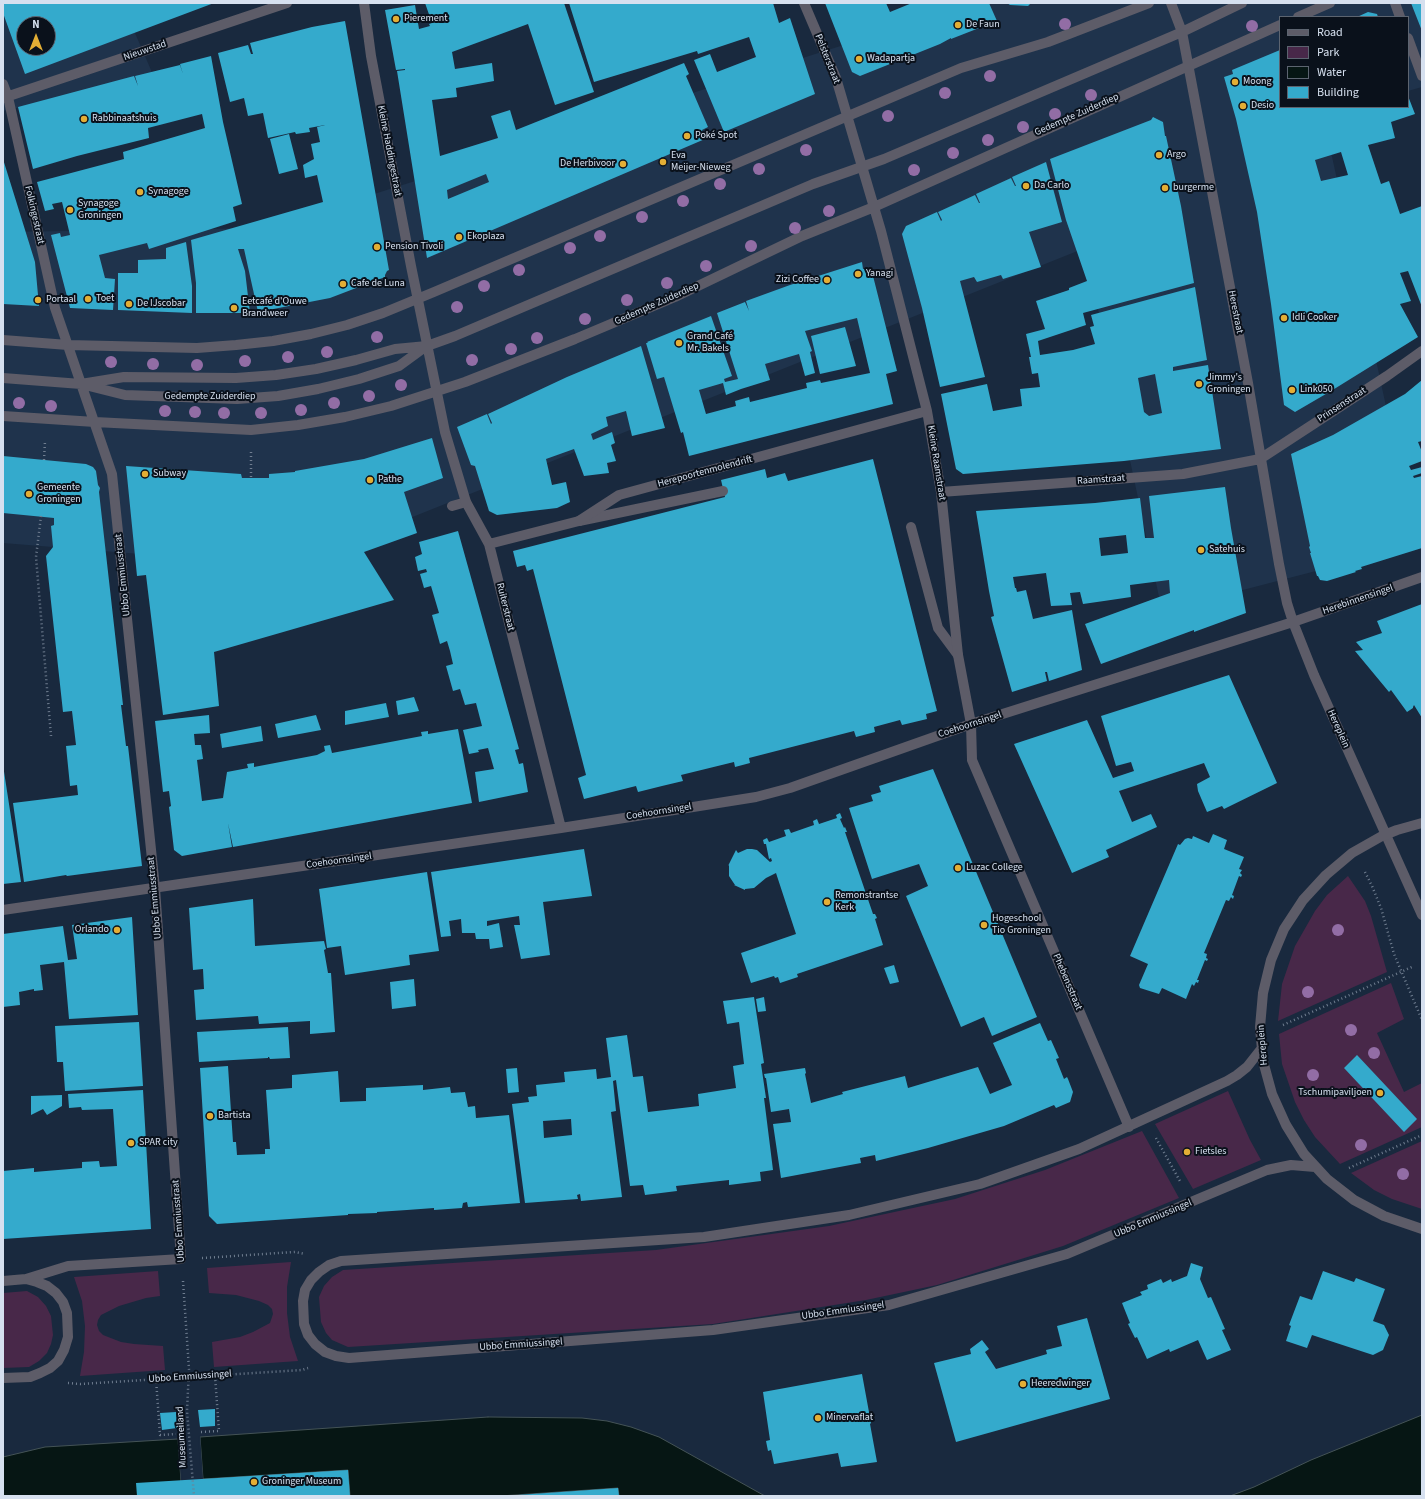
<!DOCTYPE html>
<meta charset="utf-8">
<style>
body{margin:0}
#map{position:relative;width:1425px;height:1499px;overflow:hidden;background:#19293e;font-family:"Source Sans 3",sans-serif}
canvas{display:block}
.frame{position:absolute;inset:0;border:4px solid #d6e0ef;pointer-events:none}
.legend{position:absolute;left:1279px;top:16px;width:130px;height:92px;box-sizing:border-box;background:#0a111b;border:1px solid #5c6470;margin:0;padding:5px 7px;list-style:none;font-size:12px;color:#d6e0ef}
.legend li{display:flex;align-items:center;gap:8px;height:20px}
.legend b{width:20px;border:1px solid #5c6470}
.north{position:absolute;left:16px;top:16px;width:40px;height:40px;box-sizing:border-box;background:#0a111b;border:1px solid #5c6470;border-radius:50%;rotate:0deg;font-size:11px;font-weight:700;line-height:16px;text-align:center;color:#d6e0ef}
.north::after{content:'';display:block;margin:auto;width:14px;height:18px;background:#e3ae35;clip-path:polygon(50% 0,100% 100%,50% 72%,0 100%)}
</style>
<div id="map">
<canvas width="1425" height="1499"></canvas>
<div class="frame"></div>
<ul class="legend">
<li><b style="height:5px;background:#5d5c68"></b>Road</li>
<li><b style="height:11px;background:#482849"></b>Park</li>
<li><b style="height:11px;background:#061614"></b>Water</li>
<li><b style="height:11px;background:#34aacc"></b>Building</li>
</ul>
<div class="north">N</div>
</div>
<script>
const c = document.querySelector('canvas').getContext('2d');
c.lineJoin = 'round';
function fill(path, color) { c.fillStyle = color; c.fill(path, 'evenodd'); }
const toPath = rows => new Path2D(rows.map(r => 'M' + r).join(''));
function trace(path, color, width, dash) { c.strokeStyle = color; c.lineWidth = width; c.lineCap = dash ? 'butt' : 'round'; c.setLineDash(dash || []); c.stroke(path); }
function label(font, color, halo, rows, align = 'center') {
  c.font = font + ' "Source Sans 3",sans-serif'; c.lineWidth = 4; c.setLineDash([]); c.textBaseline = 'middle'; c.strokeStyle = halo; c.fillStyle = color; for (const [text, x, y, turn = 0] of rows) {
    c.save(); c.translate(x, y); c.rotate((+turn || 0) * Math.PI / 180); c.textAlign = isNaN(turn) ? turn : align; if (halo) c.strokeText(text, 0, 0); c.fillText(text, 0, 0); c.restore();
  }
}
fill(toPath([
 [3,3,122,3,154,77,3,111],
 [24,24,48,24,48,48,24,48],
 [976,3,1422,3,1422,87,1408,91,1408,17,1280,17,1280,107,1323,115,1416,545,1162,611,1085,248,290,566,3,543,3,232,267,228]
]), '#1f334c');
fill(toPath([
 [1348,876,1365,901,1371,916,1387,972,1278,1021,1282,984,1295,946,1315,911,1327,895],
 [1391,983,1404,1019,1377,1033,1404,1092,1422,1083,1422,1127,1340,1164,1315,1137,1304,1120,1295,1102,1282,1064,1279,1034],
 [1228,1091,1250,1140,1261,1160,1193,1189,1155,1124],
 [1142,1131,1179,1198,1063,1246,937,1285,866,1300,713,1324,348,1347,332,1340,326,1333,321,1322,319,1297,324,1286,332,1277,343,1270,656,1250,829,1226,955,1199,1045,1170],
 [1422,1141,1422,1209,1392,1199,1374,1190,1351,1173],
 [291,1262,287,1287,287,1313,290,1337,298,1361,214,1367,212,1342,240,1337,253,1332,270,1323,273,1314,272,1309,268,1305,259,1301,236,1295,209,1293,207,1268],
 [158,1271,160,1296,146,1298,119,1306,101,1315,98,1320,97,1325,99,1331,103,1335,121,1342,134,1344,163,1346,165,1370,80,1376,84,1352,85,1326,82,1301,74,1277],
 [27,1291,38,1297,46,1306,51,1316,53,1335,51,1344,47,1353,39,1361,29,1367,3,1368,3,1293]
]), '#482849');
const water = toPath([
 [1422,1415,1422,1496,1230,1496,1254,1487,1311,1460,1422,1415],
 [488,1417,582,1418,607,1421,631,1427,659,1437,765,1496,619,1496,618,1488,500,1496,350,1496,348,1470,203,1479,200,1437,488,1417],
 [178,1439,181,1481,137,1496,3,1496,3,1457,45,1447,178,1439]
]);
fill(water, '#061614');
trace(water, '#445356', 1);
fill(toPath([
 [200,1435,203,1479,201,1479,198,1438],
 [178,1437,180,1439,183,1481,181,1481]
]), '#19293e');
fill(toPath([
 [3,3,214,3,25,74,3,13],
 [24,24,48,24,48,48,24,48],
 [425,3,564,3,594,92,555,105,528,24,452,52,455,69,492,63,494,81,456,88,457,97,432,100,440,156,498,138,491,116,510,110,516,130,684,63,689,74,686,76,708,127,702,130,705,139,427,258,397,71,405,70,405,69,396,70,385,10,415,5,419,29,430,26,429,24,432,23],
 [486,174,489,182,448,199,447,190],
 [569,3,773,3,779,23,790,18,815,94,724,132,694,60,710,54,717,72,756,57,749,37,698,54,697,51,594,82],
 [825,3,886,3,890,12,912,3,989,3,997,21,951,39,951,38,940,44,860,76,852,72],
 [1007,3,1031,3,1028,6,1010,5],
 [1411,3,1422,3,1422,31],
 [1368,12,1377,14,1378,17,1357,17],
 [345,21,389,270,387,271,385,275,385,277,330,298,258,312,244,249,238,249,245,271,250,313,196,313,196,283,191,240,323,202,317,175,305,178,303,165,314,159,311,144,320,142,317,127,325,125,309,128,310,132,296,134,295,132,268,138,263,113,248,116,244,98,230,102,218,53,248,45,251,54,253,54,250,43,312,27],
 [1280,50,1280,107,1408,107,1408,96,1415,114,1391,122,1395,138,1368,145,1381,184,1389,181,1400,214,1422,206,1422,307,1408,271,1400,273,1411,301,1400,304,1418,337,1331,391,1295,412,1284,405,1271,304,1257,212,1236,119,1224,77,1233,74,1232,70],
 [1341,152,1348,175,1321,181,1315,160],
 [211,56,223,122,242,204,233,207,236,221,149,249,147,243,99,255,105,278,115,279,113,310,70,308,51,235,60,233,61,237,70,235,62,202,52,204,54,209,45,211,37,182,124,159,123,152,205,128,202,114,148,128,149,138,77,156,33,169,18,107,134,76,138,86,135,76,180,65,183,74,180,64],
 [1153,117,1163,122,1165,136,1166,136,1181,206,1194,283,1083,313,1086,325,1038,341,1040,355,1073,350,1095,344,1090,327,1094,326,1091,315,1195,287,1207,360,1173,367,1173,371,1208,365,1221,449,1124,461,963,474,956,469,941,394,987,384,993,411,1022,406,1020,389,1040,387,1038,373,1032,374,1029,357,1031,357,1026,334,1045,329,1036,301,1069,290,1069,288,1087,281,1066,220,1050,159,1151,120],
 [1155,374,1162,413,1149,416,1144,412,1138,378],
 [289,134,298,169,279,174,270,139],
 [3,159,35,262,39,306,3,304],
 [1046,162,1062,222,1029,232,1041,267,1003,279,1001,275,977,282,974,277,960,281,985,377,940,387,922,308,902,234,906,226,937,212,941,221,942,220,938,212,975,195,979,203,980,203,976,194,1011,178,1015,186,1016,186,1012,177],
 [186,242,192,286,192,313,118,310,118,273,138,273,138,260,166,259,166,248],
 [862,262,863,269,871,268,897,371,886,374,893,404,689,456,683,432,681,433,664,377,657,379,646,343,648,343,647,342,711,316,732,376,724,379,725,382,738,379,717,313,745,302,749,311,746,301,790,285],
 [857,318,870,373,821,383,820,380,806,383,807,388,750,402,749,397,735,401,736,406,706,414,699,390,723,383,726,395,741,389,770,380,765,364,799,354,805,376,815,373,810,352,812,351,805,331],
 [845,327,856,366,820,374,811,336],
 [641,346,665,428,632,436,626,411,606,417,608,426,591,434,593,440,612,432,615,443,611,445,616,461,607,463,609,473,584,476,574,449,546,459,552,485,566,482,570,502,557,508,497,515,489,511,475,466,471,465,457,427,487,414,491,424,492,423,488,414,567,377],
 [1422,380,1422,441,1418,442,1422,452,1422,461,1409,466,1411,470,1422,467,1422,473,1413,476,1414,478,1422,476,1422,548,1361,567,1362,569,1355,571,1356,572,1327,581,1320,580,1318,576,1317,576,1310,553,1311,553,1309,547,1310,546,1291,454,1333,435,1405,394],
 [432,438,443,478,404,492,417,533,364,552,394,600,214,652,219,706,163,715,146,575,137,576,126,466,241,474,242,478,269,478,269,474,295,472,295,471,364,459],
 [3,456,86,464,93,467,96,471,98,485,100,488,99,492,123,705,121,705,126,746,128,746,142,866,67,876,66,875,24,882,13,803,78,795,77,785,70,786,66,746,76,745,72,711,63,712,46,556,53,547,51,526,54,525,54,518,3,513],
 [873,459,937,711,926,714,927,719,902,725,900,720,874,727,875,732,856,737,854,731,749,758,750,763,735,767,734,762,681,775,683,781,662,786,638,792,636,786,584,799,578,778,586,775,533,569,527,571,525,565,517,567,513,551,725,497,721,480,765,469,767,478,785,473,788,481],
 [1225,487,1231,528,1246,613,1194,632,1194,630,1101,664,1085,624,1170,593,1169,580,1130,585,1131,597,1104,601,1083,604,1080,592,1070,593,1072,605,1051,606,1046,573,1013,577,1015,588,1016,588,1017,592,1026,590,1033,619,1072,610,1082,670,1049,681,1047,672,1045,672,1047,681,1012,692,991,617,994,616,989,591,976,511,1095,503,1140,498,1145,538,1154,538,1149,496],
 [1126,535,1128,553,1101,556,1099,538],
 [458,531,519,749,515,750,519,764,523,763,528,792,479,802,475,772,494,769,488,748,478,750,479,752,469,754,463,730,482,726,476,703,465,705,460,689,453,691,446,666,453,664,450,651,447,641,440,644,432,615,439,613,431,586,424,588,420,574,427,572,426,569,418,571,415,557,422,554,419,542],
 [1422,604,1422,718,1414,705,1413,707,1413,708,1407,712,1391,690,1389,692,1355,651,1363,650,1356,642,1382,633,1377,621],
 [1229,675,1277,783,1224,809,1222,806,1207,812,1198,791,1197,784,1210,777,1204,763,1119,791,1132,822,1151,814,1157,827,1106,850,1109,857,1072,873,1014,744,1087,720,1113,778,1134,771,1131,762,1116,766,1101,716],
 [414,697,419,711,398,715,396,701],
 [386,703,389,717,345,725,345,711],
 [209,715,210,733,194,734,195,745,201,745,203,759,197,760,202,801,223,798,227,772,248,768,247,764,254,763,254,767,317,755,325,751,324,746,330,745,332,753,422,736,421,732,428,731,428,734,458,729,472,803,233,847,228,823,232,847,182,856,174,850,169,807,171,806,169,791,163,792,155,721],
 [316,715,321,730,278,738,275,724],
 [261,726,263,741,222,748,220,734],
 [3,765,21,882,3,884],
 [933,769,1037,1017,992,1036,984,1017,961,1027,906,896,928,886,919,864,872,879,849,808,873,801,871,795,881,792,879,786],
 [840,813,842,818,840,819,844,828,845,827,847,832,845,832,873,914,875,914,877,918,875,919,883,945,797,974,798,977,780,983,778,977,775,978,774,976,751,983,741,953,796,934,776,873,766,878,754,888,745,889,745,890,734,885,735,885,729,876,729,865,728,866,736,850,738,853,747,849,752,849,757,850,770,862,772,861,771,858,769,859,766,844,764,844,763,840,767,838,769,842,786,836,784,830,789,829,791,833,814,825,813,821,817,819,819,824,837,818,836,815],
 [1213,834,1227,840,1224,849,1244,857,1239,869,1242,870,1240,873,1242,875,1241,877,1239,876,1232,895,1234,896,1233,899,1231,897,1229,901,1226,900,1204,953,1207,954,1206,958,1208,959,1207,961,1205,960,1197,980,1199,980,1198,983,1196,982,1194,986,1192,984,1186,999,1162,988,1159,994,1140,988,1139,985,1148,964,1130,956,1178,844,1180,845,1185,839,1188,838,1192,839,1193,836,1209,843],
 [584,849,592,896,543,902,550,955,521,959,514,925,520,925,519,916,487,921,487,926,499,923,503,947,490,949,489,939,476,939,475,933,462,933,461,919,449,921,451,936,441,937,431,872],
 [427,872,439,951,409,955,410,965,345,975,341,946,327,948,319,889],
 [253,899,255,946,324,941,326,949,324,950,328,973,331,973,335,1032,310,1034,310,1021,259,1024,258,1016,196,1020,194,990,204,989,203,969,193,970,189,908],
 [132,917,138,1015,69,1019,64,962,40,965,43,990,34,991,34,989,19,992,20,1005,3,1007,3,934,63,926,68,960,77,959,72,925],
 [894,965,899,982,890,984,884,968],
 [414,979,416,1006,392,1009,390,982],
 [754,997,764,1063,761,1064,766,1098,764,1098,773,1170,760,1172,761,1181,729,1185,729,1180,702,1183,676,1186,677,1191,645,1195,643,1185,630,1186,616,1080,613,1081,616,1111,611,1112,622,1197,581,1201,580,1194,577,1195,578,1199,525,1203,512,1104,529,1102,528,1097,537,1096,536,1085,565,1082,564,1072,596,1069,597,1079,611,1077,606,1038,627,1035,633,1077,643,1076,648,1112,699,1106,698,1094,736,1088,733,1066,744,1064,739,1022,727,1024,723,1001],
 [571,1119,572,1135,544,1138,543,1121],
 [764,997,766,1011,758,1012,756,999],
 [139,1022,143,1086,65,1091,63,1062,57,1062,55,1026],
 [1040,1023,1048,1041,1051,1040,1059,1058,1056,1059,1064,1079,1067,1077,1068,1079,1073,1092,1070,1102,1056,1108,1054,1105,1004,1126,928,1148,876,1161,875,1155,860,1158,861,1163,781,1178,773,1124,791,1122,789,1109,771,1112,766,1078,765,1078,764,1074,805,1068,806,1073,805,1074,811,1103,843,1094,842,1092,905,1076,908,1088,978,1067,990,1094,1012,1085,993,1043],
 [288,1027,290,1058,270,1059,269,1057,268,1057,268,1058,199,1062,197,1032],
 [1357,1055,1417,1119,1404,1132,1344,1068],
 [228,1066,233,1142,236,1142,237,1155,265,1154,265,1149,270,1149,266,1090,292,1088,292,1075,338,1071,340,1102,366,1101,366,1088,423,1085,423,1090,450,1087,451,1093,465,1092,468,1107,475,1106,476,1118,509,1115,520,1203,468,1207,467,1202,463,1203,462,1208,434,1210,434,1208,407,1210,377,1212,377,1213,348,1214,348,1215,217,1224,209,1216,200,1068],
 [517,1068,519,1092,508,1093,506,1069],
 [143,1090,151,1229,3,1239,3,1171,34,1168,34,1172,82,1168,82,1162,99,1161,100,1167,117,1166,113,1109,82,1110,81,1107,69,1108,68,1094],
 [62,1095,62,1106,47,1115,43,1109,31,1115,31,1096],
 [1191,1263,1203,1267,1200,1279,1208,1298,1211,1297,1225,1329,1222,1330,1231,1350,1207,1360,1198,1340,1170,1352,1169,1349,1147,1359,1137,1337,1135,1338,1128,1324,1130,1323,1122,1303,1142,1295,1140,1292,1148,1289,1147,1285,1161,1279,1163,1283,1171,1279,1172,1282,1187,1276],
 [1323,1271,1354,1282,1356,1278,1385,1289,1373,1321,1384,1325,1389,1335,1383,1350,1373,1355,1312,1335,1307,1348,1286,1341,1291,1326,1289,1325,1300,1296,1312,1300],
 [1087,1318,1110,1399,956,1442,934,1363,971,1354,970,1349,982,1340,989,1349,985,1352,996,1369,1047,1354,1046,1350,1062,1346,1057,1326],
 [862,1374,871,1423,870,1424,877,1462,841,1467,838,1453,774,1464,771,1450,768,1451,766,1441,770,1440,763,1392],
 [215,1409,215,1426,200,1427,198,1410],
 [176,1412,177,1428,162,1430,160,1413],
 [348,1470,350,1496,137,1496,136,1483],
 [618,1488,619,1496,518,1496,518,1495]
]), '#34aacc');
trace(toPath([
 [251,452,251,478],
 [44,460,45,441],
 [41,516,36,557,51,736],
 [1365,872,1372,886,1381,908,1394,954,1422,1020],
 [1283,1025,1414,966],
 [1156,1138,1181,1183],
 [1349,1168,1422,1135],
 [202,1258,295,1252,305,1254],
 [183,1281,189,1369,187,1411,194,1496],
 [156,1379,160,1435,176,1434],
 [68,1383,80,1384,302,1370,308,1368],
 [201,1432,219,1431,215,1376]
]), '#707e90', 2.5, [1, 3]);
trace(toPath([
 [452,506,466,502],
 [579,521,723,491],
 [911,527,938,628,958,655],
 [1386,835,1422,915]
]), '#5d5c68', 10);
trace(toPath([
 [364,3,371,56,411,266,445,432,466,502,489,544,561,828],
 [804,3,836,78,881,231,927,411,941,492,958,655,971,724,972,760,1129,1127],
 [1171,3,1182,32,1248,383,1279,564,1287,603,1293,622,1314,675,1386,835],
 [1395,3,1400,17],
 [1298,17,1330,3],
 [1408,38,1422,76],
 [3,84,8,97,55,308,112,474,155,888,181,1259,68,1266,26,1279,3,1281],
 [3,98,287,3],
 [3,340,68,345,197,348,236,345,273,341,311,334,347,325,383,313,434,292,961,68,1048,42,1149,3],
 [3,378,81,384,125,395,237,399,278,396,318,389,359,379,399,366,425,347],
 [81,384,124,377,236,378,276,375,316,369,356,360,395,349,427,346,455,336,813,184,884,159,1182,32,1242,3],
 [3,416,95,422,251,430,298,425,345,417,391,406,465,382,575,339,675,297,802,236,874,207,1280,25],
 [941,492,1183,474,1260,459,1387,376,1422,351],
 [489,544,579,521,619,495,927,411],
 [1422,823,1397,830,1382,836,1352,853,1326,875,1303,900,1284,929,1271,960,1263,993,1260,1027,1263,1061,1272,1094,1286,1125,1304,1154,1327,1179,1354,1200,1384,1216,1422,1229],
 [3,910,561,828,756,797,790,788,971,724,1293,622,1422,577],
 [1262,1048,1247,1067,1237,1075,1227,1081,1079,1149,980,1184,849,1215,704,1237,341,1261,329,1265,319,1272,311,1280,305,1290,303,1301,304,1324,308,1335,315,1344,325,1352,336,1356,349,1358,713,1330,889,1305,1067,1254,1267,1170,1291,1165,1315,1167],
 [3,1378,30,1377,40,1373,50,1368,58,1361,64,1350,68,1337,67,1313,63,1302,56,1293,47,1286,37,1282,26,1279]
]), '#5d5c68', 10);
c.fillStyle = '#926da5';
for (const [x, y] of [
 [1065,24],
 [1252,26],
 [990,76],
 [945,93],
 [1091,95],
 [1055,114],
 [888,116],
 [1023,127],
 [988,140],
 [806,150],
 [953,153],
 [759,169],
 [914,170],
 [720,184],
 [683,201],
 [829,211],
 [642,217],
 [795,228],
 [600,236],
 [751,246],
 [570,248],
 [706,266],
 [519,270],
 [667,283],
 [484,286],
 [627,300],
 [457,307],
 [585,319],
 [377,337],
 [537,338],
 [511,349],
 [327,352],
 [288,357],
 [472,360],
 [245,361],
 [111,362],
 [153,364],
 [197,365],
 [401,385],
 [369,396],
 [19,403],
 [334,403],
 [51,406],
 [301,410],
 [165,411],
 [195,412],
 [224,413],
 [261,413],
 [1338,930],
 [1308,992],
 [1351,1030],
 [1374,1053],
 [1313,1075],
 [1361,1145],
 [1403,1174]
]) { c.beginPath(); c.arc(x, y, 6, 0, 2 * Math.PI); c.fill(); }
for (const [x, y, r, color] of [
 [396,19,4,"#e3ae35"],
 [958,25,4,"#e3ae35"],
 [859,59,4,"#e3ae35"],
 [1235,82,4,"#e3ae35"],
 [1243,106,4,"#e3ae35"],
 [84,119,4,"#e3ae35"],
 [687,136,4,"#e3ae35"],
 [1159,155,4,"#e3ae35"],
 [663,162,4,"#e3ae35"],
 [623,164,4,"#e3ae35"],
 [1026,186,4,"#e3ae35"],
 [1165,188,4,"#e3ae35"],
 [140,192,4,"#e3ae35"],
 [70,210,4,"#e3ae35"],
 [459,237,4,"#e3ae35"],
 [377,247,4,"#e3ae35"],
 [858,274,4,"#e3ae35"],
 [827,280,4,"#e3ae35"],
 [343,284,4,"#e3ae35"],
 [88,299,4,"#e3ae35"],
 [38,300,4,"#e3ae35"],
 [129,304,4,"#e3ae35"],
 [234,308,4,"#e3ae35"],
 [1284,318,4,"#e3ae35"],
 [679,343,4,"#e3ae35"],
 [1199,384,4,"#e3ae35"],
 [1292,390,4,"#e3ae35"],
 [145,474,4,"#e3ae35"],
 [370,480,4,"#e3ae35"],
 [29,494,4,"#e3ae35"],
 [1201,550,4,"#e3ae35"],
 [958,868,4,"#e3ae35"],
 [827,902,4,"#e3ae35"],
 [984,925,4,"#e3ae35"],
 [117,930,4,"#e3ae35"],
 [1380,1093,4,"#e3ae35"],
 [210,1116,4,"#e3ae35"],
 [131,1143,4,"#e3ae35"],
 [1187,1152,4,"#e3ae35"],
 [1023,1384,4,"#e3ae35"],
 [818,1418,4,"#e3ae35"],
 [254,1482,4,"#e3ae35"]
]) { const dot = new Path2D(); dot.arc(x, y, r, 0, 2 * Math.PI); c.fillStyle = color; c.fill(dot); trace(dot, '#0a111b', 1.5); }
label('10px', '#d6e0ef', '#0a111b', [
 ["Pierement",404,19],
 ["De Faun",966,25],
 ["Wadapartja",867,59],
 ["Moong",1243,82],
 ["Desio",1251,106],
 ["Rabbinaatshuis",92,119],
 ["Poké Spot",695,136],
 ["Argo",1167,155],
 ["Eva",671,156],
 ["Meijer-Nieweg",671,168],
 ["De Herbivoor",615,164,"right"],
 ["Da Carlo",1034,186],
 ["burgerme",1173,188],
 ["Synagoge",148,192],
 ["Synagoge",78,204],
 ["Groningen",78,216],
 ["Ekoplaza",467,237],
 ["Pension Tivoli",385,247],
 ["Yanagi",866,274],
 ["Zizi Coffee",819,280,"right"],
 ["Cafe de Luna",351,284],
 ["Toet",96,299],
 ["Portaal",46,300],
 ["Eetcafé d'Ouwe",242,302],
 ["Brandweer",242,314],
 ["De IJscobar",137,304],
 ["Idli Cooker",1292,318],
 ["Grand Café",687,337],
 ["Mr. Bakels",687,349],
 ["Jimmy's",1207,378],
 ["Groningen",1207,390],
 ["Link050",1300,390],
 ["Subway",153,474],
 ["Pathe",378,480],
 ["Gemeente",37,488],
 ["Groningen",37,500],
 ["Satehuis",1209,550],
 ["Luzac College",966,868],
 ["Remonstrantse",835,896],
 ["Kerk",835,908],
 ["Hogeschool",992,919],
 ["Tio Groningen",992,931],
 ["Orlando",109,930,"right"],
 ["Tschumipaviljoen",1372,1093,"right"],
 ["Bartista",218,1116],
 ["SPAR city",139,1143],
 ["Fietsles",1195,1152],
 ["Heeredwinger",1031,1384],
 ["Minervaflat",826,1418],
 ["Groninger Museum",262,1482]
], 'left');
label('10px', '#d6e0ef', '#0a111b', [
 ["Nieuwstad",145,51,-19],
 ["Pelsterstraat",827,59,68],
 ["Gedempte Zuiderdiep",1077,115,-24],
 ["Kleine Haddingestraat",389,151,79],
 ["Folkingestraat",34,215,77],
 ["Gedempte Zuiderdiep",657,304,-24],
 ["Herestraat",1235,312,79],
 ["Gedempte Zuiderdiep",210,397],
 ["Prinsenstraat",1342,405,-33],
 ["Kleine Raamstraat",936,463,81],
 ["Herepoortenmolendrift",705,472,-15],
 ["Raamstraat",1101,480,-4],
 ["Ubbo Emmiusstraat",123,575,-96],
 ["Herebinnensingel",1358,600,-19],
 ["Ruiterstraat",505,607,76],
 ["Coehoornsingel",970,725,-18],
 ["Hereplein",1338,729,66],
 ["Coehoornsingel",659,812,-9],
 ["Coehoornsingel",339,861,-8],
 ["Ubbo Emmiusstraat",155,898,-95],
 ["Phebensstraat",1067,982,67],
 ["Hereplein",1263,1045,-95],
 ["Ubbo Emmiussingel",1153,1219,-23],
 ["Ubbo Emmiusstraat",179,1221,-94],
 ["Ubbo Emmiussingel",843,1311,-8],
 ["Ubbo Emmiussingel",521,1345,-4],
 ["Ubbo Emmiussingel",190,1377,-4],
 ["Museumeiland",182,1437,-93]
]);
</script>
